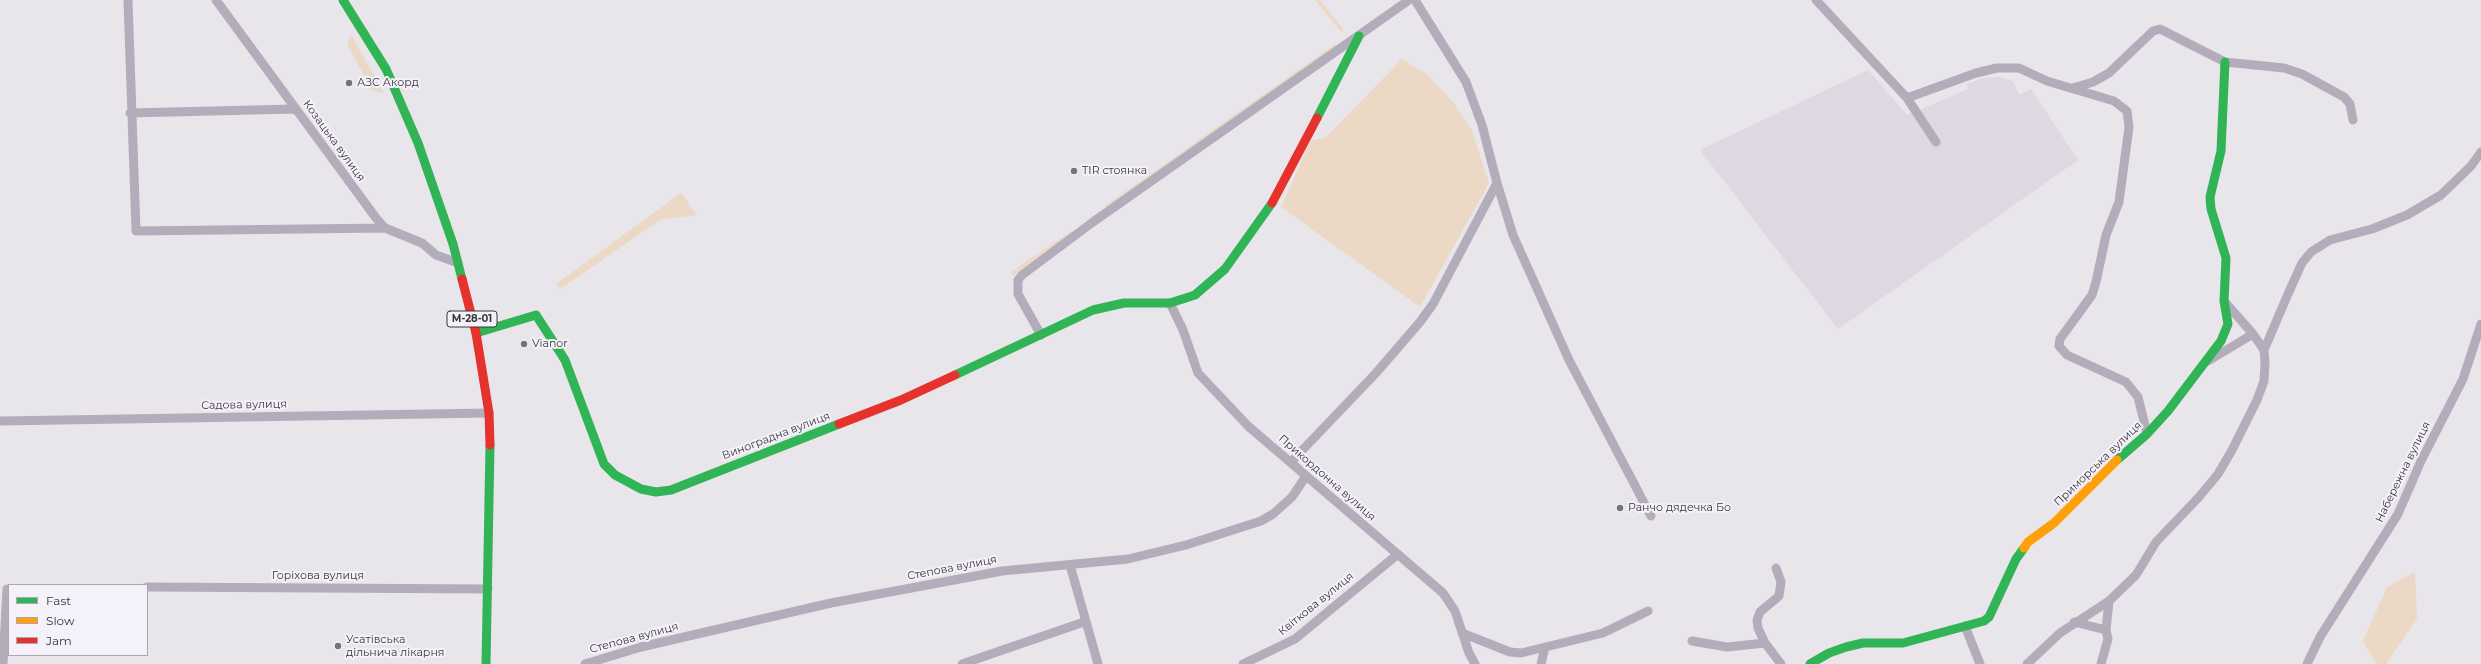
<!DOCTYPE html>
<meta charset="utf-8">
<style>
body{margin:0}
#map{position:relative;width:2481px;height:664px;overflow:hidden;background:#e8e6ea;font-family:Montserrat,sans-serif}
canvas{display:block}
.legend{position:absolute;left:8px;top:584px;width:140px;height:72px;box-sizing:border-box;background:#f5f1fa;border:1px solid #aaa7ae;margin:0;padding:5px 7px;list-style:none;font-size:12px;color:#39373b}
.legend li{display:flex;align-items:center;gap:8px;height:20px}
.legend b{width:20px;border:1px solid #aaa7ae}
</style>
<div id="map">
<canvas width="2481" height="664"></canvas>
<ul class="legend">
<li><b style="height:5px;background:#30b455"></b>Fast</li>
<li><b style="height:5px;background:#ff9f0a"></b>Slow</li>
<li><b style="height:5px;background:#e5322d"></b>Jam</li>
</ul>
</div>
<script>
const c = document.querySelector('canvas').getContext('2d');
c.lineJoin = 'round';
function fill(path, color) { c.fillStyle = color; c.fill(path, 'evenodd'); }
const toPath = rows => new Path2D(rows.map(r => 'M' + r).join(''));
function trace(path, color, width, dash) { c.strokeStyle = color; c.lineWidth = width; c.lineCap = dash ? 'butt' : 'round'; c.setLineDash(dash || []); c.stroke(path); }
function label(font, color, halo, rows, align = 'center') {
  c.font = font + ' Montserrat,sans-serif'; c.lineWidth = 4; c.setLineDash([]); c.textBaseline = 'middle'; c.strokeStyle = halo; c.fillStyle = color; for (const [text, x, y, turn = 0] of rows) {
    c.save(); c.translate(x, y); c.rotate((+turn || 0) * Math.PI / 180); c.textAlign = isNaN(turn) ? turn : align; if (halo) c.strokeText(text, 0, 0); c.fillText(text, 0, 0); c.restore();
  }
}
fill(toPath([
 [1868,70,1907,115,1968,89,1967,84,1983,78,1999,77,2013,81,2019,95,2031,89,2078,160,1838,329,1700,150]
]), '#ddd8e2');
fill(toPath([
 [1315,0,1320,0,1344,30,1341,32],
 [351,34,384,93,373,91,347,45],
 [1335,44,1337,46,1108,208,1105,206],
 [1402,59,1429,76,1452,101,1471,128,1489,183,1420,307,1281,207,1311,140,1325,138],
 [681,193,697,215,660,220,560,289,556,284],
 [1071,231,1073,234,1013,276,1011,272],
 [2415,572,2417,619,2386,664,2376,664,2363,641,2387,587]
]), '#ebd9c6');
trace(toPath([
 [128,0,136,231,385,228],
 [216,0,376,218,385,228,422,243,436,255,458,263],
 [1415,0,1466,82,1482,125,1497,183,1513,235,1569,360,1651,516],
 [1816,0,1907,98,1936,142],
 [2073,88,2093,82,2109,73,2153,31,2160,29,2225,62,2284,68,2302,74,2344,97,2350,104,2353,120],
 [1907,98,1976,73,1997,68,2019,68,2047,81,2114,101,2127,111,2129,127,2119,202,2106,235,2096,282,2092,295,2060,339,2059,346,2067,355,2126,382,2138,397,2147,434],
 [130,113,295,109],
 [1170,303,1183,330,1198,373,1248,426,1443,593,1455,611,1469,653,1475,664],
 [1041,335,1018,294,1018,280,1022,275,1093,222,1409,0],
 [2264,350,2288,294,2302,263,2311,252,2330,240,2372,229,2407,215,2441,195,2471,166,2481,152],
 [2208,361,2253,334],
 [0,421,489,413],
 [1291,462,1376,373,1420,322,1433,304,1497,183],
 [1070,565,1098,664],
 [1776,568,1781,582,1779,596,1760,612,1757,620,1758,628,1765,643,1781,664],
 [147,587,488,589],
 [2074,622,2106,630],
 [1965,626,1980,664],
 [1462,633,1510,652,1521,653,1603,633,1648,611],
 [1692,641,1727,647,1765,643],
 [3,664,7,589],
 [585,664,641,647,831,603,1002,571,1128,559,1186,545,1261,521,1273,514,1292,497,1306,476],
 [962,664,1084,622],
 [1243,664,1295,639,1398,554],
 [1541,664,1545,647],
 [2027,664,2060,633,2109,601,2136,575,2156,542,2199,497,2218,474,2232,450,2257,400,2264,381,2265,363,2264,350,2253,334,2224,301],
 [2101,664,2108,639,2106,630,2109,601],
 [2307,664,2320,637,2398,514,2421,461,2463,379,2481,324]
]), '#b3adbb', 9);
trace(toPath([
 [343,0,386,69,418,143,453,244,462,279],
 [1317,118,1359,36],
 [476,333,536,315,565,360,604,464,615,475,641,489,656,492,671,490,839,424],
 [955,375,1093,310,1124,303,1170,303,1195,295,1225,269,1272,203],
 [2117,460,2147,434,2168,411,2221,341,2228,324,2224,301,2226,258,2211,209,2210,197,2221,151,2225,62],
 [486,664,490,445],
 [1810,664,1829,653,1846,647,1863,643,1903,643,1984,621,1989,617,2016,559,2024,548]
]), '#30b455', 9);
trace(toPath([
 [2024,548,2028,542,2054,523,2117,460]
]), '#ff9f0a', 9);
trace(toPath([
 [1272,203,1317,118],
 [462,279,476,333,489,413,490,445],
 [839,424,901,400,955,375]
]), '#e5322d', 9);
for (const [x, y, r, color] of [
 [349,83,4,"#767478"],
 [1074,171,4,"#767478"],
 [524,344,4,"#767478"],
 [1620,508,4,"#767478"],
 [338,646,4,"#767478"]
]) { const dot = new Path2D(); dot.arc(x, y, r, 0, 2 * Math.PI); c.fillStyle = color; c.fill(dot); trace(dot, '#f5f1fa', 1.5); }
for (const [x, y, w] of [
 [472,319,50]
]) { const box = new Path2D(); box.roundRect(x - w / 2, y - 8, w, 16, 3); c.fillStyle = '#f5f1fa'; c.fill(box); trace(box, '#39373b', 1); }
label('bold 10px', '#39373b', null, [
 ["М-28-01",472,319]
]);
label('11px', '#39373b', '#f5f1fa', [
 ["АЗС Акорд",357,83],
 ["TIR стоянка",1082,171],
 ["Vianor",532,344],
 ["Ранчо дядечка Бо",1628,508],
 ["Усатівська",346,640],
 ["дільнича лікарня",346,653]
], 'left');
label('11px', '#39373b', '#f5f1fa', [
 ["Козацька вулиця",334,141,54],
 ["Садова вулиця",244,405,-1],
 ["Виноградна вулиця",776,436,-21],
 ["Приморська вулиця",2098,464,-44],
 ["Набережна вулиця",2403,472,-64],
 ["Прикордонна вулиця",1327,478,41],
 ["Степова вулиця",952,568,-11],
 ["Горіхова вулиця",318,576],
 ["Квіткова вулиця",1316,604,-39],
 ["Степова вулиця",634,638,-15]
]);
</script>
